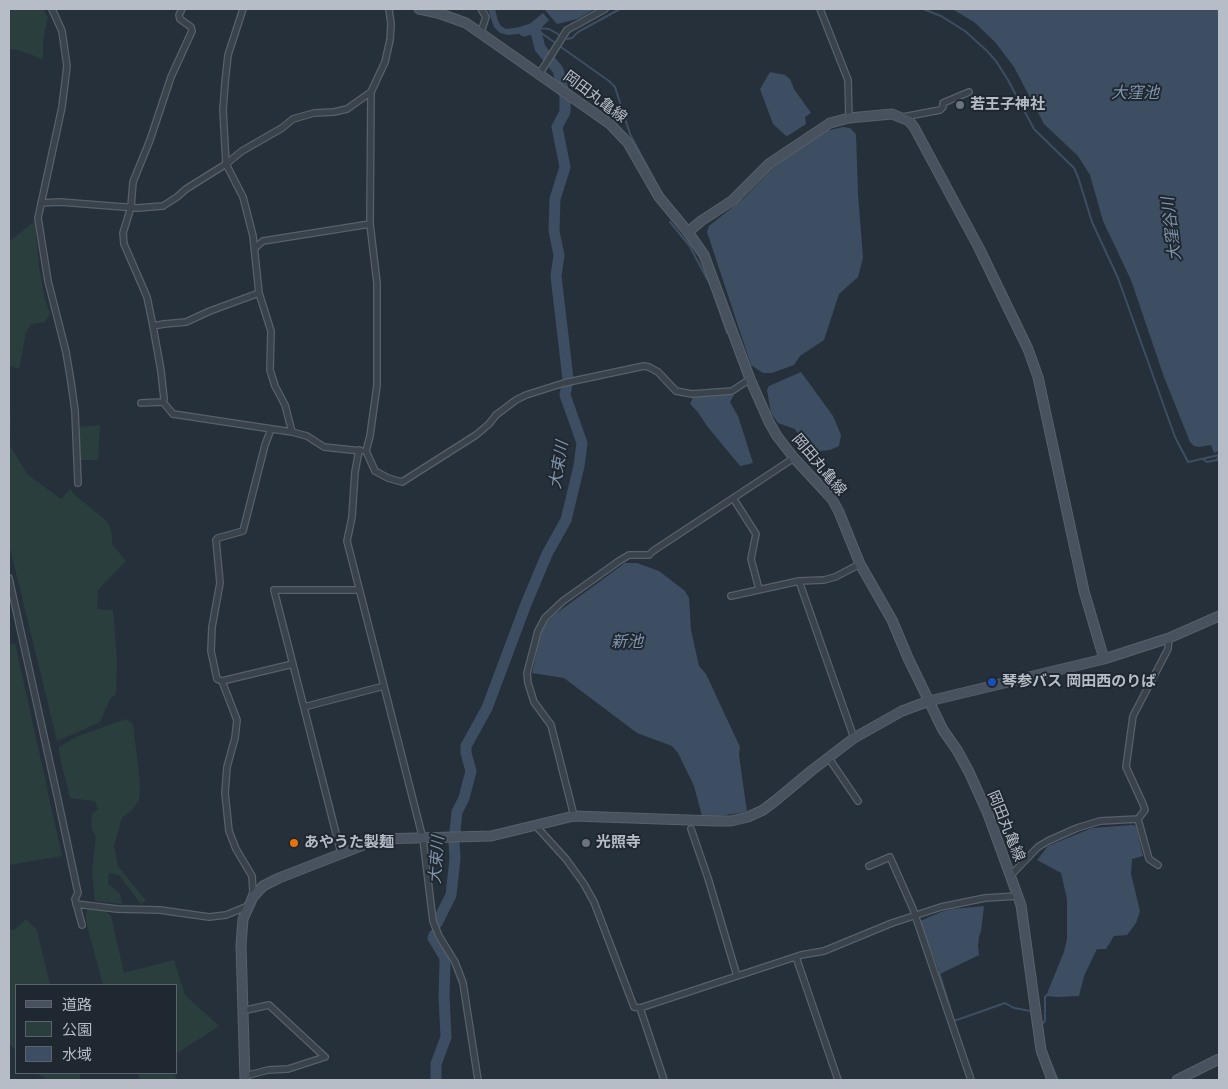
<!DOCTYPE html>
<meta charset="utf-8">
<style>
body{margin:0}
#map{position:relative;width:1228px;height:1089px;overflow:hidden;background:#26303b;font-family:Montserrat,"Noto Sans JP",sans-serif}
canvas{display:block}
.frame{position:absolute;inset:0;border:10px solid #b6bdc6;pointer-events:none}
.legend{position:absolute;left:15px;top:984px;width:162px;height:90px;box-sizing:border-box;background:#1f2730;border:1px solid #5b636c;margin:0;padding:6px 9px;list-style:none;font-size:15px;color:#b6bdc6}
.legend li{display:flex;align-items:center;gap:10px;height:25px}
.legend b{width:25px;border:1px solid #5b636c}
</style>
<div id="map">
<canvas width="1228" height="1089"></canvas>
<div class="frame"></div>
<ul class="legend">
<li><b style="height:6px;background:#48515e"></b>道路</li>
<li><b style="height:14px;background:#2b3e3e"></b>公園</li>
<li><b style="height:14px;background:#3d4e62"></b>水域</li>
</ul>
</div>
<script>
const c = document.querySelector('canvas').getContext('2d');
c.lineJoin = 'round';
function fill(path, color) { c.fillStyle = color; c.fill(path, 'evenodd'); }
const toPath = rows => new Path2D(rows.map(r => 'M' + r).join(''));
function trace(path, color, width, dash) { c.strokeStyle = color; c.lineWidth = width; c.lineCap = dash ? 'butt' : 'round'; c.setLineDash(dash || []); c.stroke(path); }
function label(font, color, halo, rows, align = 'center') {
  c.font = font + ' Montserrat,"Noto Sans JP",sans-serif'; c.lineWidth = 4; c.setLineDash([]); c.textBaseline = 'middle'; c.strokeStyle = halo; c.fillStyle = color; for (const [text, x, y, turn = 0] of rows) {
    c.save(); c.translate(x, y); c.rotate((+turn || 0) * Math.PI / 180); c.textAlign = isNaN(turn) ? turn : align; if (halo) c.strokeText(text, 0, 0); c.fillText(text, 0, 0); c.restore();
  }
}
fill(toPath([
 [9,9,43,9,48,17,43,41,43,60,35,56,14,49,9,50],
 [35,221,39,266,45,300,50,314,45,322,31,324,26,332,19,369,9,365,9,242],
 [9,404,11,421,9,444,28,475,61,499,70,489,77,497,108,522,112,534,112,544,126,561,98,590,97,609,113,610,117,661,116,694,110,699,100,722,57,741,9,544],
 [100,425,98,460,77,460,77,427],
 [15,643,62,856,9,865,9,645],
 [126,719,133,724,140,783,139,800,132,810,122,818,114,846,118,866,146,901,141,904,119,875,109,873,108,884,120,894,122,904,95,901,92,872,96,837,91,826,92,814,98,810,95,801,70,798,59,753,59,747,76,737],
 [89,908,105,911,111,916,124,973,174,960,185,995,219,1026,176,1054,176,985,103,985,86,921,86,912],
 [26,919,37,930,50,985,16,985,16,1051,9,1043,9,929,14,930],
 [35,1073,80,1073,80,1080,49,1080],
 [138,1073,174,1073,177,1080,140,1080]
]), '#2b3e3e');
fill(toPath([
 [488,9,495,9,498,21,501,26,506,29,527,26,543,13,549,20,537,32,508,35,500,33,494,27],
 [544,9,595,9,577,19,557,24],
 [952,9,1219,9,1219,451,1214,453,1211,445,1199,447,1194,446,1190,442,1164,377,1131,280,1103,221,1090,175,1078,156,1044,124,1014,67,995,42,974,22],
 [770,72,785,75,790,79,794,89,811,113,805,117,806,124,789,135,786,136,773,124,760,89],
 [843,127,850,128,856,134,858,194,863,258,858,277,839,294,824,340,800,356,794,365,772,373,763,373,751,365,707,232,709,226,744,198,775,166,822,132],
 [801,372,833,416,841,435,839,446,830,450,820,451,801,439,795,429,778,423,771,413,767,390,769,386],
 [713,393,734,395,730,402,738,416,753,463,740,466,707,426,697,411,690,404,693,398],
 [625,563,637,563,659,571,685,591,689,598,691,630,699,666,706,674,740,747,739,755,747,812,719,816,702,816,694,786,678,753,672,746,637,733,564,678,532,673,542,628,554,615],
 [1132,825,1136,826,1143,856,1132,859,1131,874,1140,911,1136,923,1127,935,1114,936,1106,949,1097,949,1084,976,1079,996,1057,997,1047,996,1048,991,1064,952,1067,939,1067,899,1061,873,1037,860,1048,846,1092,828],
 [984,906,981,931,979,936,978,947,979,955,940,974,920,921,941,912,952,909]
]), '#3d4e62');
trace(toPath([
 [923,9,941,16,965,31,987,51,996,61,1008,80,1034,129,1074,168,1078,177,1092,222,1118,278,1175,437,1188,462,1219,455],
 [538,28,549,29,567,39,572,38,578,32,620,9],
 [537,30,609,81,615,87,630,134,654,179],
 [670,222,689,245,712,288],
 [714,295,727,333],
 [1203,459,1207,462,1217,460,1219,455],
 [939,972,954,1021,1005,1003,1014,1008,1031,1011,1033,1024],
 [1042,1024,1045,1021,1045,997,1048,994],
 [1051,1064,1058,1080]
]), '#3d4e62', 2);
trace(toPath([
 [437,923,451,895,455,859,454,841,457,812,464,798,471,771,466,753,466,746,487,708,526,604,547,554,566,520,579,466,582,443,565,395,568,379,556,276,559,255,554,231,555,199,565,167,557,127,565,112,565,97,558,70,540,48,535,28,524,31],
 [434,935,433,938,445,958,445,964,444,996,446,1037,436,1064,436,1080]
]), '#3d4e62', 11);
const street = toPath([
 [52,9,62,31,67,66,62,107,38,218,48,281,66,352,71,382,75,411,78,483],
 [243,9,228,55,225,83,223,110,226,164,243,197,253,236,259,293,271,331,270,370,275,386,285,405,292,432],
 [389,9,391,24,390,40,385,62,371,92,370,224,377,283,377,385,370,436,366,451,375,471,388,478,402,482,476,435,489,424,496,415,516,400,526,395,564,383,644,366,649,367,658,372,676,391,692,394,732,391,750,379],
 [820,9,848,80,849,118],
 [481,32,486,17,481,9],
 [540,73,567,30,605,9],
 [903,117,940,110,943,107,943,103,969,92],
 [41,203,60,202,137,208,163,206,177,197,186,189,226,164,242,151,282,128,293,119,314,113,334,112,347,109,371,92],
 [255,248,263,241,370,224],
 [259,293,210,311,186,322,164,324,153,326,161,371,164,399,163,402,173,414,292,432,307,436,324,447,361,451],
 [153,326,147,297,124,244,123,233,131,207,133,182,150,140,171,77,192,31,191,27,180,19,179,15,182,9],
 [141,403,163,402],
 [359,450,355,472,352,517,347,541,423,839,433,921,439,936,455,962,463,983,478,1080],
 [733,498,756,534,751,559,759,589],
 [9,578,57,795,78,893,75,899,82,925],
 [799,581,854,738],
 [731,596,799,581,824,580,835,577,860,564],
 [222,681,293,664],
 [304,707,384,686],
 [828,757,858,801],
 [574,816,551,725,534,702,528,683,527,673,538,631,545,618,563,601,619,561,629,555,649,555,653,551,794,458],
 [1138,819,1145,810,1143,804,1126,767,1133,716,1168,649,1169,638],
 [1138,819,1149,859,1158,865],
 [536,826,566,859,584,884,594,902,634,1007,640,1008,801,955,824,951,892,923,941,907,985,898,1018,896],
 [691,829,708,878,737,976],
 [341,853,274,590,359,590],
 [869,866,890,857,913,909,971,1080],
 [1011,875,1038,847,1048,841,1077,828,1100,821,1138,819],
 [251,898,253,892,252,876,236,849,229,831,225,793,227,767,235,738,237,720,222,681,217,679,211,651,212,627,220,583,216,540,218,538,243,531,265,445,271,429],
 [76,904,117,909,160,910,209,917,226,915,248,906],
 [796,957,838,1080],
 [640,1008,664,1080],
 [242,1011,269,1005,325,1057,288,1069,268,1070,245,1076]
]);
const secondary = toPath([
 [419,9,438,13,466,23,610,124,628,143,659,197,688,232,704,255,750,379,769,422,777,436,794,458,832,499,839,512,860,564,892,620,908,658,943,730,957,750,969,772,988,814,1021,905,1041,1050,1052,1080],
 [688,232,701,221,733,200,770,163,830,123,849,118,892,114,909,121,914,127,979,248,1028,349,1038,377,1084,591,1104,659],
 [245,1080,241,945,243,919,253,897,263,886,279,878,379,839,491,836,574,816,716,821,731,821,748,817,763,810,775,801,811,771,854,738,902,711,929,701,1104,659,1169,638,1219,616],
 [1177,1080,1219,1059]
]);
trace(street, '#586069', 8);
trace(secondary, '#586069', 11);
trace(street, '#3a424b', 5.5);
trace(secondary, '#48515e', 9);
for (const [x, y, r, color] of [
 [960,105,5,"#6b7280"],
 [992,682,5,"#1a4fb4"],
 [294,843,5,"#e8710a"],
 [586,843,5,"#6b7280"]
]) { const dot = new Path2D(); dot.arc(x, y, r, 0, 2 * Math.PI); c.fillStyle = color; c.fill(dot); trace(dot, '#1f2730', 2); }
label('15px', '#b6bdc6', '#1f2730', [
 ["岡田丸亀線",595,97,37],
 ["岡田丸亀線",819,465,50],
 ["岡田丸亀線",1006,826,68]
]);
label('bold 15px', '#b6bdc6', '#1f2730', [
 ["若王子神社",970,105],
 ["琴参バス 岡田西のりば",1002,682],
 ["あやうた製麺",304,843],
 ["光照寺",596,843]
], 'left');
label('italic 16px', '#8094ab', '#1f2730', [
 ["大窪池",1135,93],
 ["大窪谷川",1172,229,-97],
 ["大束川",559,465,-81],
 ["新池",627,642],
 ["大束川",437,860,-86]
]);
</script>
